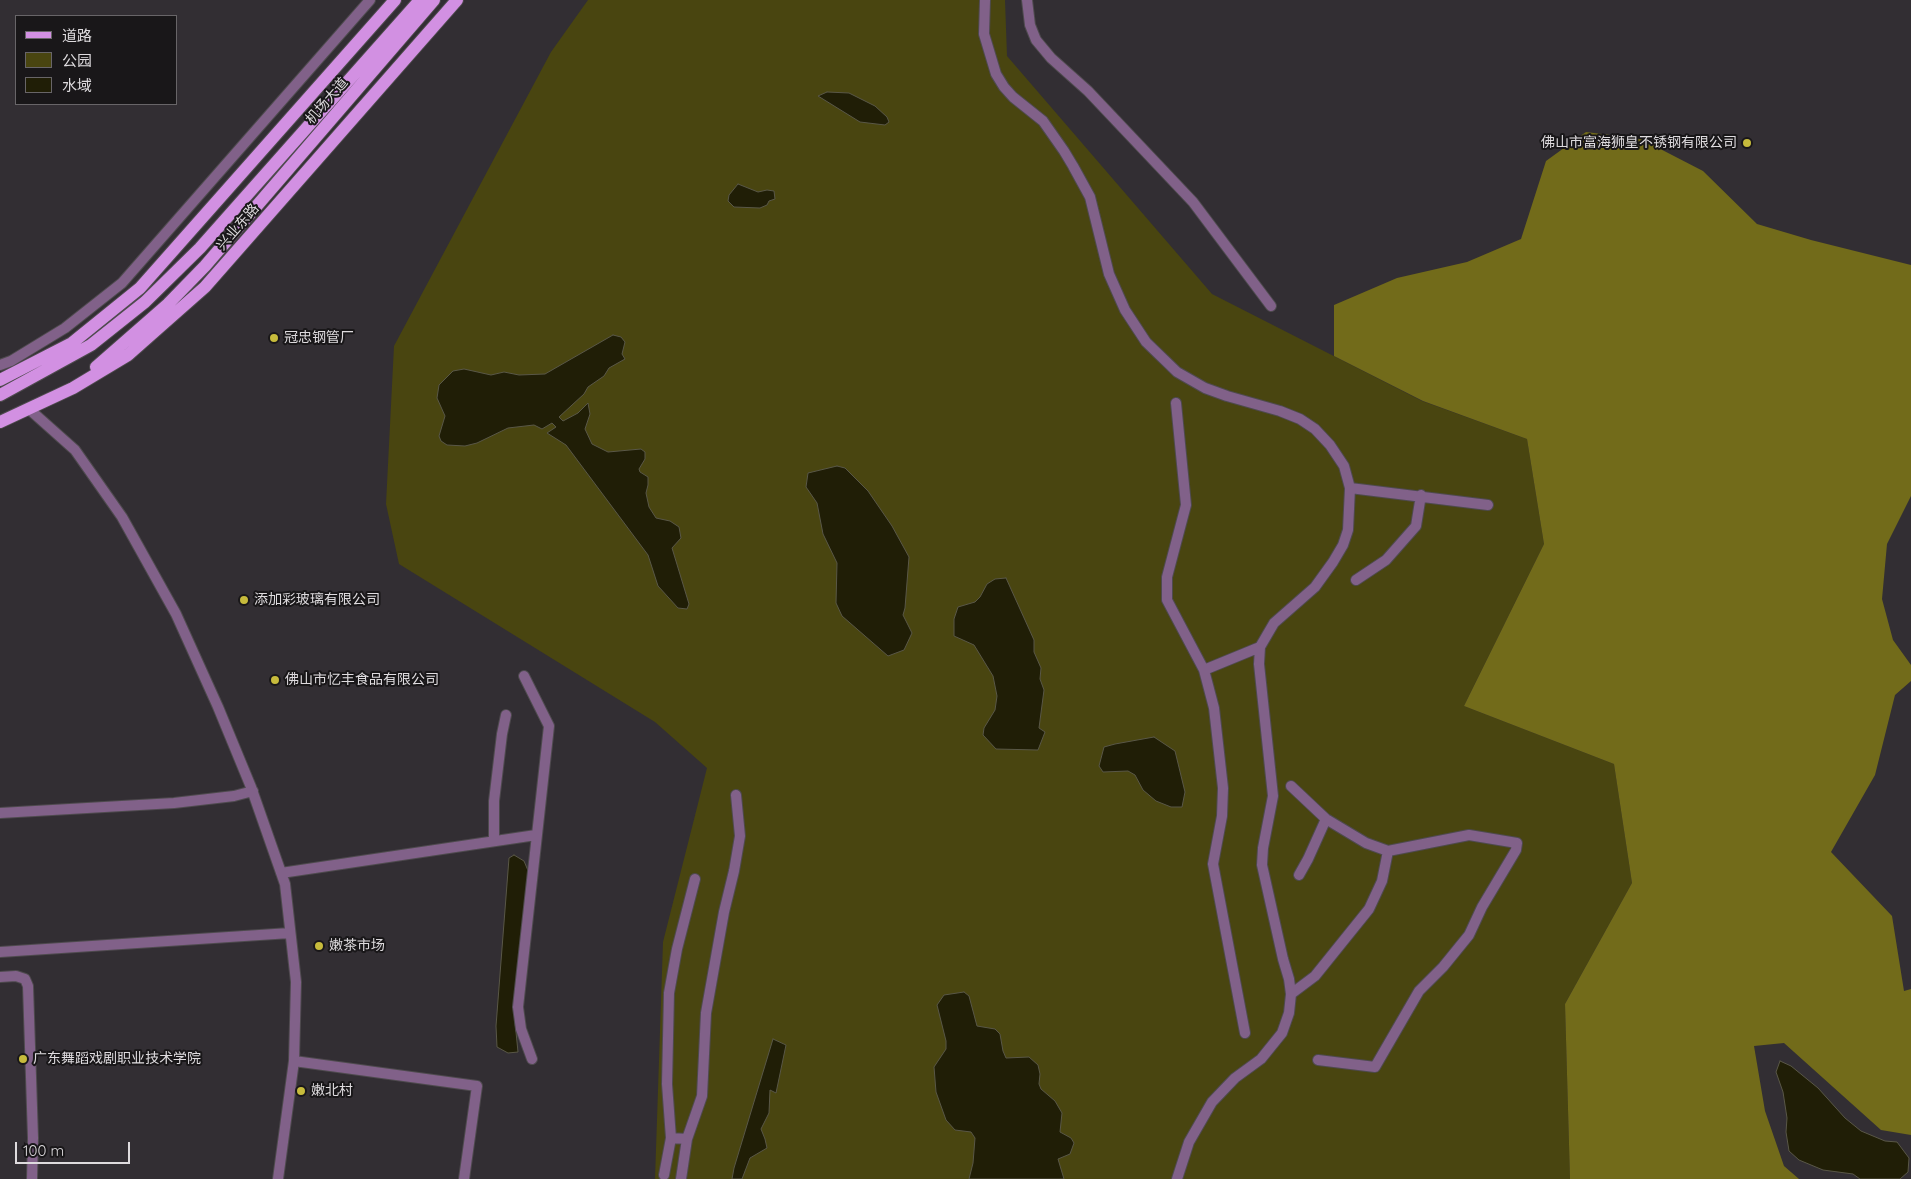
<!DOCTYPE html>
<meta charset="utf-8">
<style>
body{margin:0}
#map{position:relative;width:1911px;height:1179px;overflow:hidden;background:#322e33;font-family:Quicksand,"Noto Sans SC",sans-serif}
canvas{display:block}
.legend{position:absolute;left:15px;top:15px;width:162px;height:90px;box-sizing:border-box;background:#191719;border:1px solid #686568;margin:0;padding:6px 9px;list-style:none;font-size:15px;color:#dedbde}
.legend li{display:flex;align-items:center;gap:10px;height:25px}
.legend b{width:25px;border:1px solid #686568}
.scale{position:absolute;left:15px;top:1142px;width:115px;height:22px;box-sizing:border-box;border:2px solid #dedbde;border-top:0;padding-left:6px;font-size:15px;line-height:18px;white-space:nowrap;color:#dedbde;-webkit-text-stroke:4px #191719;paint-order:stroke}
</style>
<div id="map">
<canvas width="1911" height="1179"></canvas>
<ul class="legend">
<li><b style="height:6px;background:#d290e2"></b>道路</li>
<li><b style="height:14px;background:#494510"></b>公园</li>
<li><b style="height:14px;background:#201e06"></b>水域</li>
</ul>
<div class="scale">100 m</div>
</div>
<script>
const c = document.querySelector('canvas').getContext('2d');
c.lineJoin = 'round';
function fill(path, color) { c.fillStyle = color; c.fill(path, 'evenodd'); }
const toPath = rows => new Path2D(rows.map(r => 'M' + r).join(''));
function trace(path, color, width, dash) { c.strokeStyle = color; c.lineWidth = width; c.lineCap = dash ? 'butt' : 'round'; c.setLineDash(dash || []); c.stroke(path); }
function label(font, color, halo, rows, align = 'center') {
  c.font = font + ' Quicksand,"Noto Sans SC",sans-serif'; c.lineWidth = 4; c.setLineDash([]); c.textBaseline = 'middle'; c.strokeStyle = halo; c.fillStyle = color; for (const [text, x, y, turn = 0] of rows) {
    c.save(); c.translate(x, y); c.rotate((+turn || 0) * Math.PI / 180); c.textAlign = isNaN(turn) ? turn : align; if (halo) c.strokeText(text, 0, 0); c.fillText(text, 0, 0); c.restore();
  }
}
fill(toPath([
 [588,0,1005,0,1007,56,1212,294,1422,401,1527,439,1544,544,1464,706,1614,764,1632,883,1565,1004,1570,1179,655,1179,663,942,707,768,655,722,399,564,386,504,394,346,551,52]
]), '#494510');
fill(toPath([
 [1586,132,1641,139,1703,171,1757,224,1811,240,1911,265,1911,496,1887,544,1882,599,1893,640,1911,665,1911,681,1895,695,1875,775,1831,852,1892,916,1904,991,1911,989,1911,1135,1881,1130,1784,1043,1754,1046,1765,1111,1784,1166,1799,1179,1570,1179,1565,1004,1632,883,1614,764,1464,706,1544,544,1527,439,1423,401,1334,356,1334,305,1397,278,1467,262,1521,239,1546,161]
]), '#726b1a');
const water = toPath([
 [827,92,849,93,875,106,887,117,889,122,885,125,860,122,818,96,827,92],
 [738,184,758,192,767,190,774,191,775,199,769,201,767,205,760,208,734,207,728,201,729,195,738,184],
 [613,335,621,337,625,342,622,354,625,359,609,368,604,376,588,387,584,394,559,417,563,421,578,413,588,403,590,414,585,429,592,444,608,452,641,449,645,452,645,459,639,469,640,472,648,477,648,485,646,493,649,507,656,518,670,521,679,527,681,538,672,548,689,604,687,609,678,608,658,586,648,555,566,445,547,433,556,427,552,423,542,429,534,425,508,428,477,443,465,446,447,445,441,441,439,436,445,416,437,398,439,385,453,371,464,369,491,375,504,372,519,375,545,374,613,335],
 [837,466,845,468,868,491,892,526,909,557,905,608,903,615,912,633,904,650,888,656,842,616,836,603,837,563,823,534,817,503,806,487,808,473,837,466],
 [1006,578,1034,640,1034,652,1041,668,1040,679,1044,690,1039,728,1045,732,1038,750,996,749,983,735,984,728,995,710,997,696,993,676,974,645,954,636,954,619,958,607,975,602,980,597,987,584,995,579,1006,578],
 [1154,737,1175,751,1185,792,1182,807,1171,807,1156,801,1143,790,1135,775,1128,771,1103,772,1099,766,1104,747,1115,744,1154,737],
 [514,855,524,861,529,873,514,1012,518,1052,508,1053,497,1047,496,1026,509,858,514,855],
 [964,992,969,996,977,1026,995,1029,1000,1034,1003,1051,1006,1058,1029,1057,1038,1065,1040,1074,1039,1084,1041,1089,1055,1101,1062,1113,1060,1132,1071,1138,1074,1143,1070,1154,1058,1159,1064,1179,969,1179,973,1163,975,1138,971,1132,955,1130,946,1120,936,1092,934,1067,946,1049,946,1041,937,1005,944,995,964,992],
 [773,1039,786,1045,776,1093,770,1090,769,1113,761,1129,765,1139,767,1148,750,1158,742,1179,732,1179,734,1168,773,1039],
 [1780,1061,1791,1066,1818,1088,1845,1118,1861,1131,1885,1141,1897,1142,1909,1158,1908,1172,1900,1179,1860,1179,1853,1174,1823,1170,1799,1160,1789,1151,1786,1132,1787,1118,1783,1092,1776,1072,1780,1061]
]);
fill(water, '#201e06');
trace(water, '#595747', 1);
const minor = toPath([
 [985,0,984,34,996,74,1004,87,1013,97,1043,121,1064,151,1073,166,1090,197,1109,274,1125,310,1146,342,1177,372,1205,388,1227,396,1280,411,1300,419,1315,429,1330,445,1344,466,1350,488,1348,530,1343,545,1333,562,1315,587,1274,623,1260,647,1259,664,1273,796,1263,848,1262,865,1283,959,1289,979,1291,994,1289,1013,1282,1033,1261,1059,1235,1078,1212,1102,1189,1142,1177,1179],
 [1027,0,1030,25,1036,40,1051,58,1088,91,1193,202,1271,306],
 [0,365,11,361,65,328,122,283,370,0],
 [1176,403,1186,505,1167,577,1167,600,1204,670,1214,708,1223,788,1222,816,1213,864,1245,1033],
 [29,409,75,450,122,517,176,614,218,707,251,787,285,884,296,982,294,1061,278,1179],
 [1350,488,1488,505],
 [1356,580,1386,560,1416,526,1421,495],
 [1204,670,1260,647],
 [524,676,549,726,518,1007,521,1029,532,1059],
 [1291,786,1326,819,1366,843,1388,851,1469,835,1517,843,1516,850,1482,907,1469,935,1443,967,1419,991,1375,1067,1318,1060],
 [0,813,174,803,234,796,253,791],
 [494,841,494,801,502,734,506,715],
 [281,873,536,835],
 [1299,875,1308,859,1326,819],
 [0,952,290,933],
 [0,977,16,976,25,979,28,986,33,1138,32,1179],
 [1291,994,1315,976,1369,909,1382,881,1388,851],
 [294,1061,477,1086,464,1179],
 [687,1139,671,1138,667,1084,669,993,677,949,695,879],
 [664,1175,671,1138],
 [681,1179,687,1139,702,1096,706,1013,724,912,734,871,740,836,736,795]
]);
const major = toPath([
 [96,367,168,304,205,266,434,0],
 [0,380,72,343,140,288,395,0],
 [0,395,91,345,145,302,200,248,420,0],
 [0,422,73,388,128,355,205,287,457,0]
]);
trace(minor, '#4e4a4e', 12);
trace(major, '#4e4a4e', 14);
trace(minor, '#816189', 10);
trace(major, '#d290e2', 12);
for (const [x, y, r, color] of [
 [1747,143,5,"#c7bb3c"],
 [274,338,5,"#c7bb3c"],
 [244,600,5,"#c7bb3c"],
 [275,680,5,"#c7bb3c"],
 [319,946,5,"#c7bb3c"],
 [23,1059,5,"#c7bb3c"],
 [301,1091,5,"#c7bb3c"]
]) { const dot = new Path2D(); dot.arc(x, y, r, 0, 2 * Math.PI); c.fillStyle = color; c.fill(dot); trace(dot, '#191719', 2); }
label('14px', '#dedbde', '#191719', [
 ["机场大道",327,101,-49],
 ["兴业东路",238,227,-49]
]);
label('14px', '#dedbde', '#191719', [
 ["佛山市富海狮皇不锈钢有限公司",1737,143,"right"],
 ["冠忠钢管厂",284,338],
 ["添加彩玻璃有限公司",254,600],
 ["佛山市忆丰食品有限公司",285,680],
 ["嫩茶市场",329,946],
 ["广东舞蹈戏剧职业技术学院",33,1059],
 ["嫩北村",311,1091]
], 'left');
</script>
